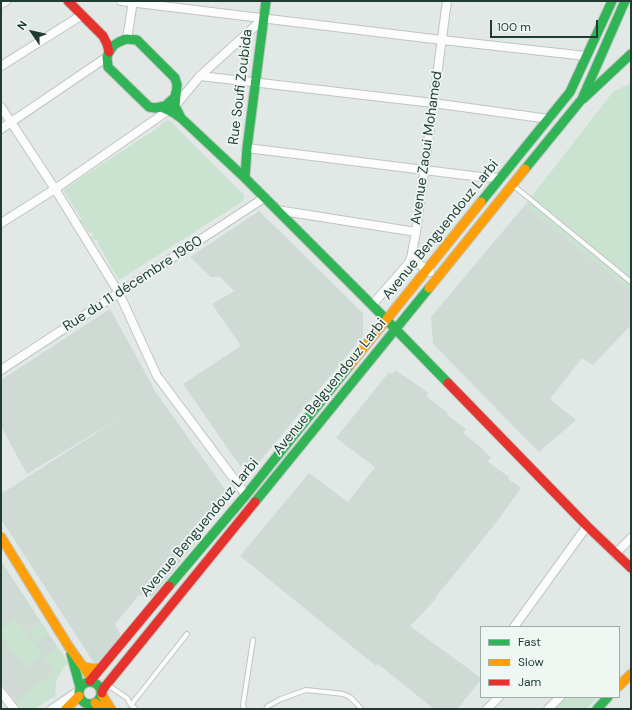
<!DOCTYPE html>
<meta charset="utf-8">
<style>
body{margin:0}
#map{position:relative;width:632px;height:710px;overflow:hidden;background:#e2e8e5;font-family:"DM Sans",sans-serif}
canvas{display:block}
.frame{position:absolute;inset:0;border:2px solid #1f3b32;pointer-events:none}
.legend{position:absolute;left:480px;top:626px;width:140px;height:72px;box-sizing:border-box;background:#eff7f3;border:1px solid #9caca6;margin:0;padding:5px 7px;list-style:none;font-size:12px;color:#1f3b32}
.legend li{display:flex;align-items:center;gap:8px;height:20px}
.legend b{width:20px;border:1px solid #9caca6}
.north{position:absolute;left:12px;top:12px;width:40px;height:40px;-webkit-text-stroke:3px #eff7f3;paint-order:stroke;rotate:304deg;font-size:11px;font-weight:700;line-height:16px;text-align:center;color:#1f3b32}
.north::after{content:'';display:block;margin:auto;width:14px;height:18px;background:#1f3b32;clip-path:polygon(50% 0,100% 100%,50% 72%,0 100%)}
.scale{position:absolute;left:490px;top:20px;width:108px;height:18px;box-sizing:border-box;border:2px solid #1f3b32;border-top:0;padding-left:5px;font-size:12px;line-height:14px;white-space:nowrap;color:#1f3b32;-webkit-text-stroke:3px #eff7f3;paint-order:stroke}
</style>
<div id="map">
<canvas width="632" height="710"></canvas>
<div class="frame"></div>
<ul class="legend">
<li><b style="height:5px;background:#30b455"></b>Fast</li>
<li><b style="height:5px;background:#ff9f0a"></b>Slow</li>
<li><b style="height:5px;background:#e5322d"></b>Jam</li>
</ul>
<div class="north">N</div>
<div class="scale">100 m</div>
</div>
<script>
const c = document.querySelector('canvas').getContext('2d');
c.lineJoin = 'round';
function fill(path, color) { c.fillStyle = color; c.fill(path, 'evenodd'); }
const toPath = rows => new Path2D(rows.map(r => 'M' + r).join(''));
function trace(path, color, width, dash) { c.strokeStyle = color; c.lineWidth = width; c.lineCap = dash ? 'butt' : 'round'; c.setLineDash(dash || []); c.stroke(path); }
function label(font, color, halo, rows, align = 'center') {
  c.font = font + ' "DM Sans",sans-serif'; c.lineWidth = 3.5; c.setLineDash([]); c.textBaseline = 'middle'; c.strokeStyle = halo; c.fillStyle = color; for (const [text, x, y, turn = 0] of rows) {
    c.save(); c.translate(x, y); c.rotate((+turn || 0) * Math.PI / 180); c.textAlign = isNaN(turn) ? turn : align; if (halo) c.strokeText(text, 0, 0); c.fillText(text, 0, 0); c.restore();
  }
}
fill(toPath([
 [525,205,631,291,631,325,593,365,582,358,550,399,576,420,539,452,433,344,431,317],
 [259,211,363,313,363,336,256,466,240,466,183,384,241,346,212,304,234,291,220,277,211,277,190,257],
 [110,309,157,394,231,498,152,597,139,595,115,624,121,636,96,666,1,519,1,494,129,412,27,474,1,426,1,380],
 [395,370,429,393,426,396,448,413,447,415,466,429,463,433,484,450,483,451,491,457,488,462,509,477,508,479,521,488,495,524,435,598,436,599,410,626,481,678,481,680,457,709,434,709,378,664,376,666,240,556,309,473,348,502,375,467,336,438,389,372,392,374],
 [1,561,68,663,63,668,56,681,55,696,34,709,21,709,1,683]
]), '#cfdad4');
fill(toPath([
 [631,83,631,291,525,205,613,92],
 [169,120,244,195,243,201,119,280,112,268,109,265,109,262,98,244,98,240,92,239,93,233,89,232,84,225,80,223,81,218,63,190,159,127,162,123],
 [15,618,43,654,26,668,1,636,1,629],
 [41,622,49,634,37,643,28,630],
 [57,646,68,663,63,668,56,681,55,696,34,709,28,709,26,707,22,709,21,709,15,702,54,671,44,657],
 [565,697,595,697,596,699,586,709,553,709]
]), '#cae2d0');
const lane = toPath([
 [514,186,631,282],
 [109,686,127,698,131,705,136,709],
 [131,705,187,634],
 [244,709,243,705,253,640],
 [266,709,268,706,281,699,306,690,335,693,343,694,350,697,357,704,361,709]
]);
const street = toPath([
 [121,1,442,40,586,56],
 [1,4,6,1],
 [127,39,133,1],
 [1,66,82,15],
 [200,76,433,103,549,119],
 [1,107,55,189,119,293,157,376,246,495],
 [1,129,107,57],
 [247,148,481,177,500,178],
 [277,210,416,232],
 [1,223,55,189,169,110,175,106,200,76,264,18],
 [411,258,430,272],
 [372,305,408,264,411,258,416,232,447,1],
 [1,370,264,198],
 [615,554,631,538],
 [514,627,587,526],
 [1,692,14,709],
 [52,709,77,692],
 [487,709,499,697],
 [548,709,560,697]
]);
const fast = toPath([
 [176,92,175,97,165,106,155,108,149,107,108,67,107,57,109,52,114,45,119,42,126,39,137,40,175,78,177,85,175,106,181,118],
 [583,99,631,54],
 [161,107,174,113,181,118,245,178,372,305,448,383],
 [525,169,582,99,625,1],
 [245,178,247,148,266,1],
 [481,202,570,92,612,1],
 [255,502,429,288],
 [169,586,246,495,350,365],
 [71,654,80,687],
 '79 693a11 11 0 1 1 22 0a11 11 0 1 1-22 0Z',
 [597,709,608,697]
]);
const slow = toPath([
 [429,288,525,169],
 [350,365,481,202],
 [1,537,69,647,89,675],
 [84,667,95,669,102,667],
 [619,686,631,674],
 [102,695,111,709],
 [95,703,102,709],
 [66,709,79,696]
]);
const jam = toPath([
 [68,1,103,36,107,44,109,52],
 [448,383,587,526,631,568],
 [90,681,169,586],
 [102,693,103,689,255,502]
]);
trace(lane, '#bfc5c2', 6);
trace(street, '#bfc5c2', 10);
trace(fast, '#bdc6c2', 11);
trace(slow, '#bdc6c2', 11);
trace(jam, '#bdc6c2', 11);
trace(lane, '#fbfcfb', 4);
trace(street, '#fbfcfb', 8);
trace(fast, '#30b455', 9);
trace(slow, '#ff9f0a', 9);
trace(jam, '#e5322d', 9);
label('14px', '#1f3b32', '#eff7f3', [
 ["Rue Soufi Zoubida",241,87,-83],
 ["Avenue Zaoui Mohamed",427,148,-82],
 ["Avenue Benguendouz Larbi",441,230,-51],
 ["Rue du 11 décembre 1960",133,284,-33],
 ["Avenue Belguendouz Larbi",330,387,-51],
 ["Avenue Benguendouz Larbi",200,528,-50]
]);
</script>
